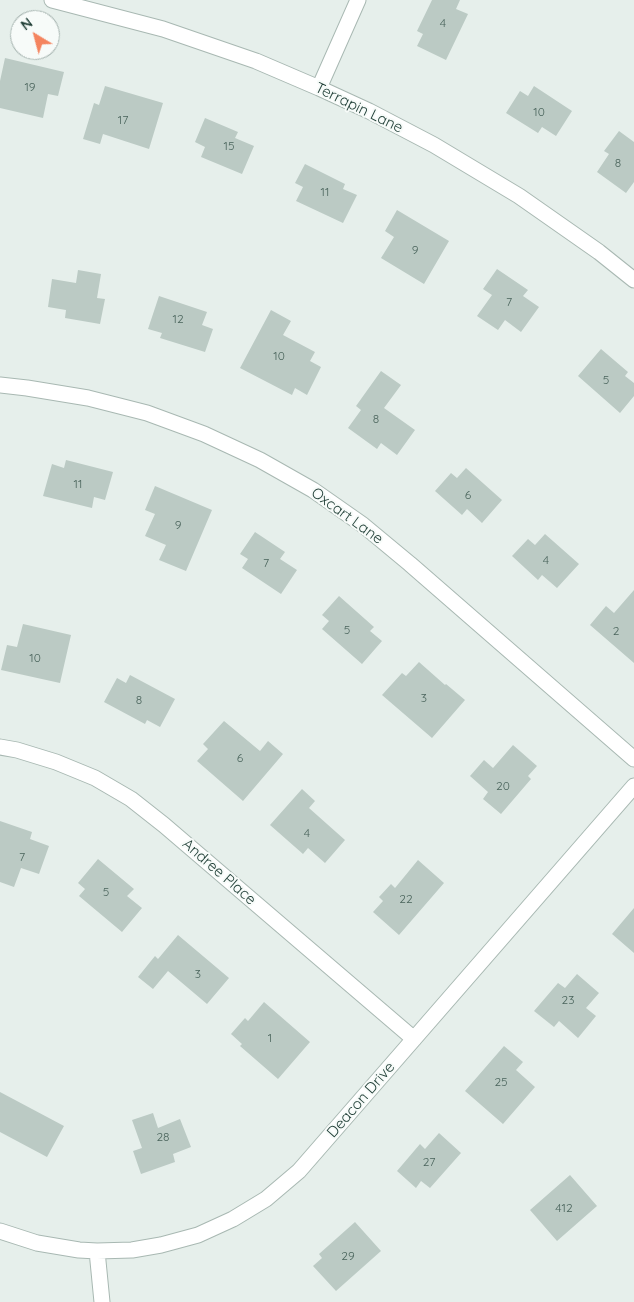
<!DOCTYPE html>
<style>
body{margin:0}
#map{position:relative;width:634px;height:1302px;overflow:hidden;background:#e6efeb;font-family:Quicksand,sans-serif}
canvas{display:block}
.north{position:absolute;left:10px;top:10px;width:50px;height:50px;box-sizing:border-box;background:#f7fbf9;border:1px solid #a3b1ad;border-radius:50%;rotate:323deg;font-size:14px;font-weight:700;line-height:20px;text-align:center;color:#24423a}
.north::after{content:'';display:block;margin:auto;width:18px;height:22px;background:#f4845f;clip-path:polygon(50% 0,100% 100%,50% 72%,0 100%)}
</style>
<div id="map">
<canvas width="634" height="1302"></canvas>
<div class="north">N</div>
</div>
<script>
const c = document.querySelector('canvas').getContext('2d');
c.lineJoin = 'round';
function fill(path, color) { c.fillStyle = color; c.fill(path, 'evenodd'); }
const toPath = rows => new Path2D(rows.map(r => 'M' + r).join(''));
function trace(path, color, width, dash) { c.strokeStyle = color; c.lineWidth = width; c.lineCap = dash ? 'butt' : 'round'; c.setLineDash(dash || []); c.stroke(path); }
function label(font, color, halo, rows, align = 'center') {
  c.font = font + ' Quicksand,sans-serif'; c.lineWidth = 4; c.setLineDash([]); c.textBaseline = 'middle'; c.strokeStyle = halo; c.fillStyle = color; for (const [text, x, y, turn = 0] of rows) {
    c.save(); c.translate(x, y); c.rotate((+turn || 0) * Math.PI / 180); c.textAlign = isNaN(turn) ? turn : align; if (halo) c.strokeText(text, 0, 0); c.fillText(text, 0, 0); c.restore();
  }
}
fill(toPath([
 [432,0,460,0,456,9,468,14,446,60,417,46,423,34,417,31],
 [5,58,64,72,58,96,48,94,43,118,0,108,0,81],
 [105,86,163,103,149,149,103,134,100,144,83,139,94,103,99,105],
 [534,86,572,111,556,136,542,127,538,133,506,113,520,91,528,96],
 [205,118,238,132,235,138,254,146,242,174,201,157,205,147,195,142],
 [619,131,634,142,634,182,626,193,597,172,609,154,604,151],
 [305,164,345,184,343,189,357,195,343,223,296,201,303,187,295,183],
 [397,210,449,241,424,284,381,258,394,237,385,231],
 [497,269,528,290,523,296,539,307,521,332,505,320,498,330,477,316,492,295,483,289],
 [78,270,101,274,97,298,105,299,100,324,65,318,66,310,48,307,52,279,76,283],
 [159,296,207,312,202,325,213,329,205,352,160,338,162,333,148,329],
 [271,310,291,321,283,335,315,352,310,361,321,367,307,395,295,388,292,395,240,368],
 [601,349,628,372,625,376,634,383,634,396,620,413,578,376],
 [381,371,401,385,384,408,415,430,397,455,381,443,377,449,348,428,361,410,356,406],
 [66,460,113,472,105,500,94,497,92,508,43,496,52,464,64,468],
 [466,468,502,500,482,523,467,509,462,515,435,491,451,473,457,478],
 [155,486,212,510,186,571,159,560,166,545,145,536,155,514,145,510],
 [255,532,285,552,280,559,297,570,281,594,242,568,248,559,240,554],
 [545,534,579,564,557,588,542,575,538,580,512,556,528,539,535,545],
 [634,590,634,663,590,625,606,606,614,613],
 [339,596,374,627,370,631,382,641,362,664,322,629,329,621,322,615],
 [23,624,71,635,60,683,1,670,7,645,17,647],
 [419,662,445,685,446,684,465,700,432,738,382,695,402,673,406,676],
 [130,675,175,699,160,727,147,720,145,724,104,702,117,678,126,683],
 [224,721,260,751,268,741,283,754,243,801,197,761,208,749,203,744],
 [513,745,537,766,528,776,531,779,501,814,483,799,488,792,470,776,484,760,493,768],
 [302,789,315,801,309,808,345,840,325,863,308,848,303,854,270,825],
 [0,821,32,832,30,839,49,846,39,874,21,868,14,887,0,882],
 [98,859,134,889,127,896,142,908,122,932,79,896,85,889,78,883],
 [418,860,444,883,399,935,373,912,383,901,379,897,391,884,395,888],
 [634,908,634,953,612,934],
 [178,935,229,978,207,1004,168,971,153,989,138,977,155,956,158,959],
 [577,974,599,993,586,1008,596,1016,578,1038,559,1021,554,1027,534,1011,558,983,565,988],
 [264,1002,310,1042,278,1079,240,1046,242,1044,231,1034,245,1018,248,1021],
 [504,1046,523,1062,516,1070,535,1087,503,1124,465,1091],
 [0,1092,64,1126,47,1157,0,1132],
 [153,1113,158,1128,180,1119,191,1147,173,1154,175,1162,141,1174,133,1151,142,1148,132,1120],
 [439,1133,461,1153,430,1188,421,1181,416,1188,397,1171,420,1144,425,1149],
 [570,1175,597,1206,557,1241,530,1210],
 [355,1222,381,1251,336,1291,313,1266,322,1258,319,1254]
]), '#bbcac4');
const street = toPath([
 [52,0,163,29,256,61,319,88,369,111,434,145,519,196,599,252,634,280],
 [319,88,358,0],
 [0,385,27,388,88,398,147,413,204,434,260,460,313,490,363,525,410,564,634,759],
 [0,747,17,750,56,762,95,778,131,799,164,825,414,1039],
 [0,1231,37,1243,79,1250,97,1251,132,1250,161,1245,198,1235,233,1219,266,1199,299,1171,634,786],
 [97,1251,102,1302]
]);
trace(street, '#a8b8b2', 17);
trace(street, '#fff', 15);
label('12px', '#4a645c', null, [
 ["4",443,23],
 ["19",30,87],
 ["10",539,112],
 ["17",123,120],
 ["15",229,146],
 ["8",618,163],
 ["11",325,192],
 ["9",415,250],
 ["7",509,302],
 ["12",178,319],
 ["10",279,356],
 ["5",606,380],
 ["8",376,419],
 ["11",78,484],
 ["6",468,495],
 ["9",178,525],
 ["4",546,560],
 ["7",266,563],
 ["5",347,630],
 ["2",616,631],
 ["10",35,658],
 ["3",424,698],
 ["8",139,700],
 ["6",240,758],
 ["20",503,786],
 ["4",307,833],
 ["7",22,857],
 ["5",106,892],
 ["22",406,899],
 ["3",198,974],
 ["23",568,1000],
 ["1",270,1038],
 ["25",501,1082],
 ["28",163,1137],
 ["27",429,1162],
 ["412",564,1208],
 ["29",348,1256]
]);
label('15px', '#24423a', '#f7fbf9', [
 ["Terrapin Lane",359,108,26],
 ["Oxcart Lane",347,516,36],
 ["Andree Place",219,872,41],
 ["Deacon Drive",361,1100,-49]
]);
</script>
